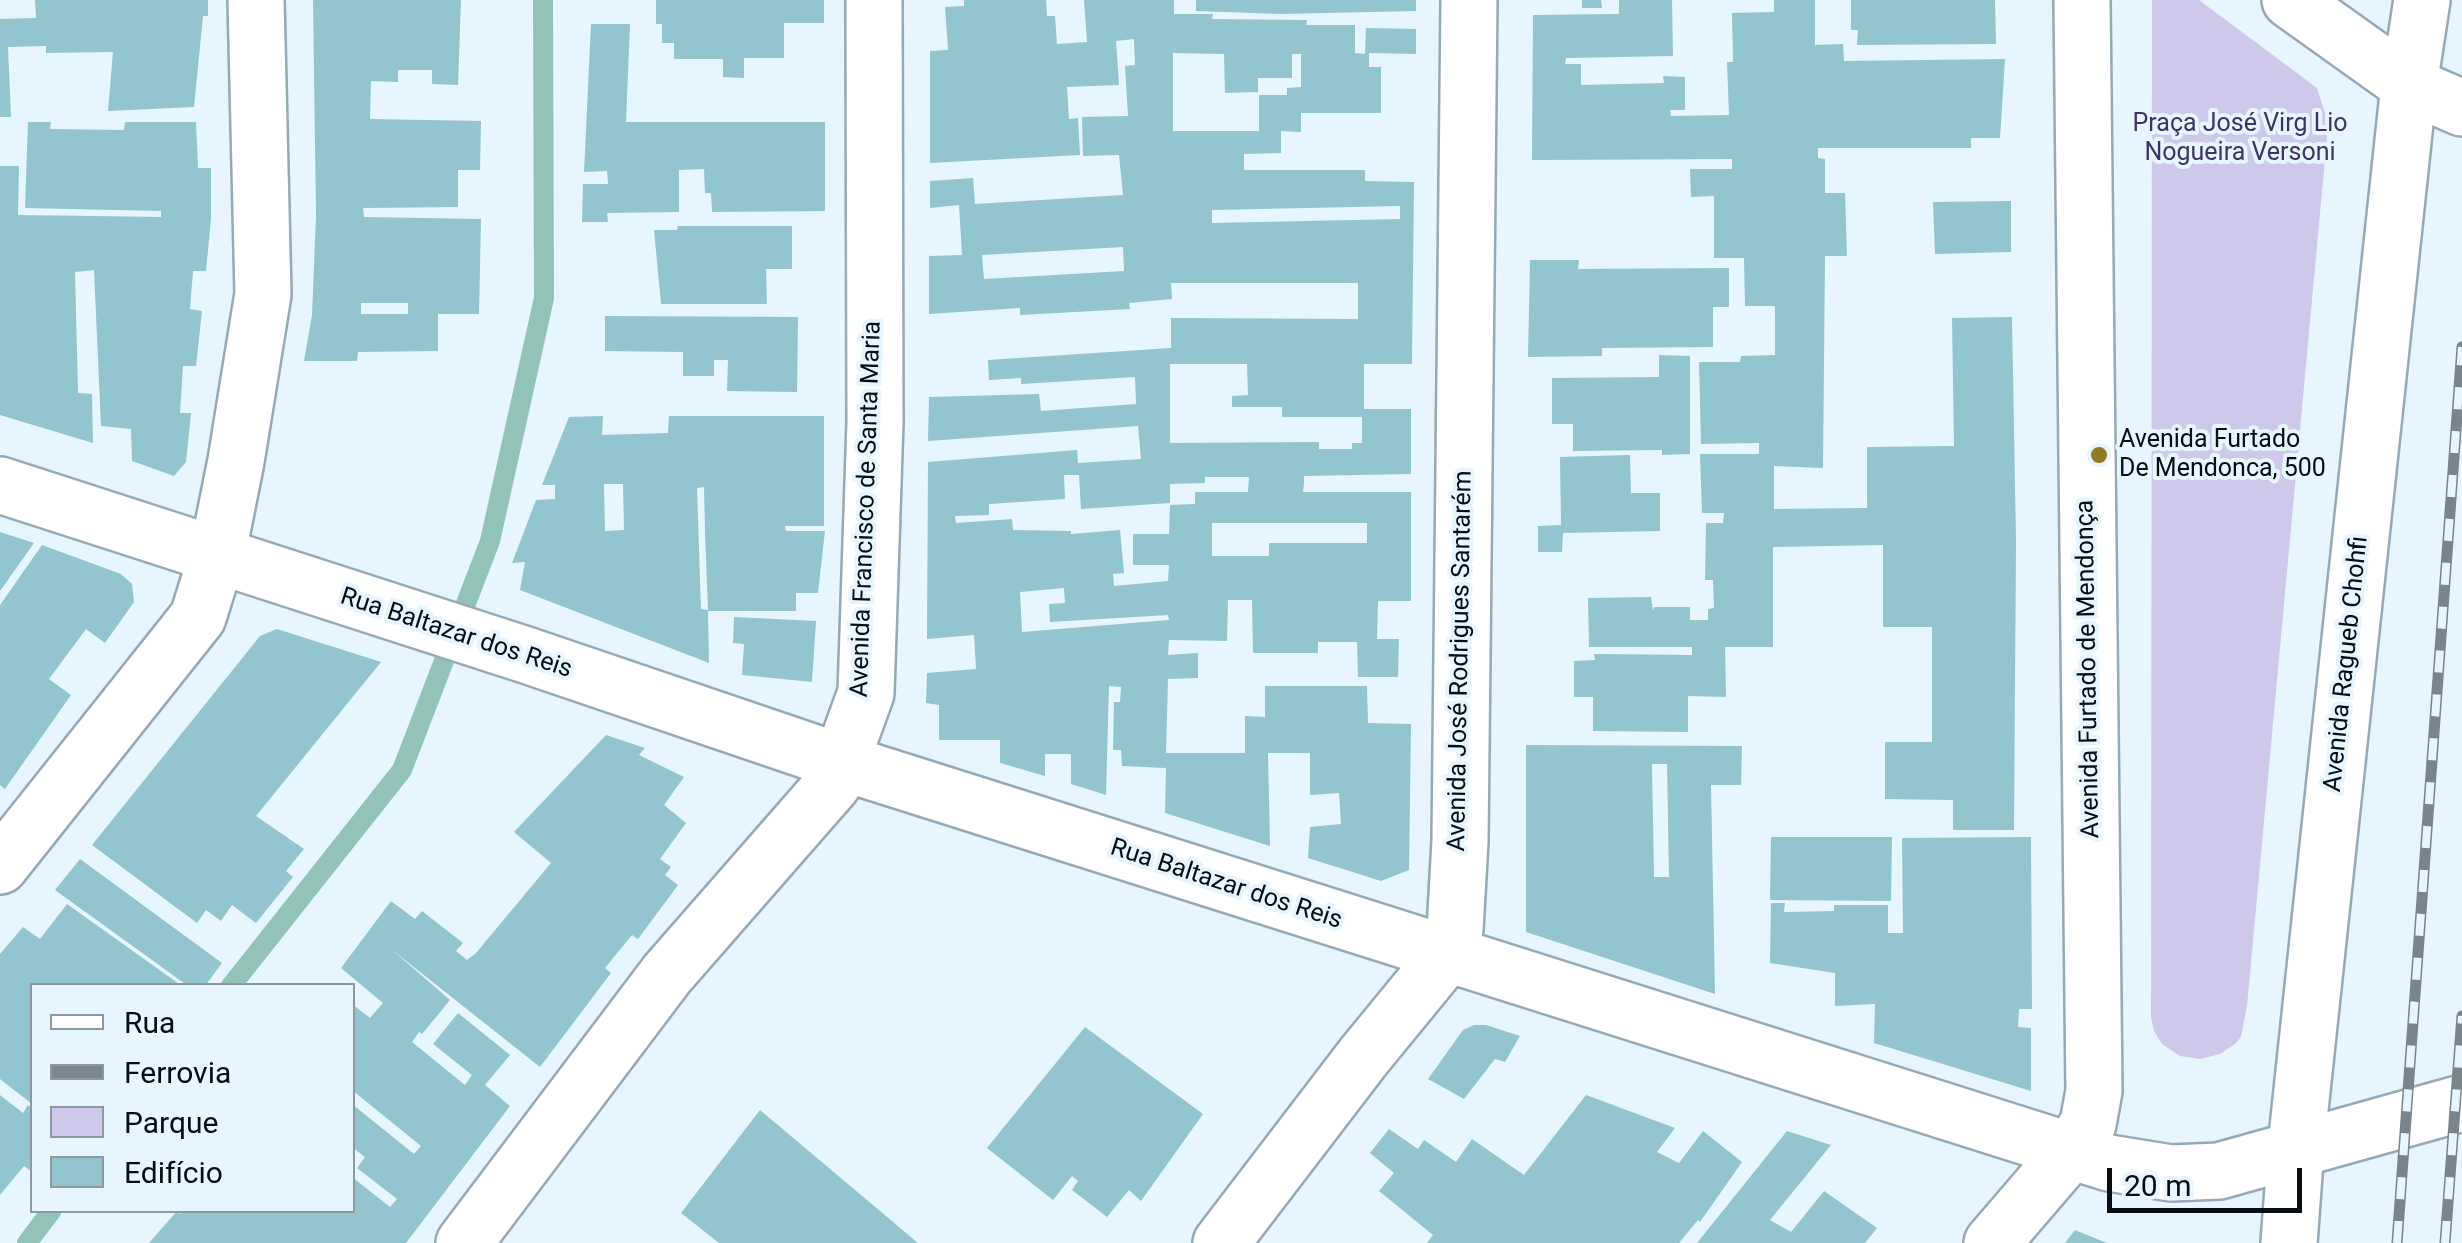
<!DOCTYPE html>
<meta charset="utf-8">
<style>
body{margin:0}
#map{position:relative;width:2462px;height:1243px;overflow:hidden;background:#e6f5fe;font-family:Roboto,sans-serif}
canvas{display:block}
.legend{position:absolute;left:30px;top:983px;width:325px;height:230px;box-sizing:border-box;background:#e6f5fe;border:2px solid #8d989f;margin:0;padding:12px 18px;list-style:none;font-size:30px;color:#070d11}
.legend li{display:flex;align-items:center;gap:20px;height:50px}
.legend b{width:50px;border:2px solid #8d989f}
.scale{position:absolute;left:2107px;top:1168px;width:195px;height:45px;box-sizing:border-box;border:5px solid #070d11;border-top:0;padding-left:12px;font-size:30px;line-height:35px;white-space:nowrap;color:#070d11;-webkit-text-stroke:8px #e6f5fe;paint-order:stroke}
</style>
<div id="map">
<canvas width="2462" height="1243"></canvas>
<ul class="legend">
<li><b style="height:12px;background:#fff"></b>Rua</li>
<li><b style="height:12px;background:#7a858b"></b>Ferrovia</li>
<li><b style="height:28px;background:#cec8eb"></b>Parque</li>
<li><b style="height:28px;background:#92c5cd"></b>Edifício</li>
</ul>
<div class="scale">20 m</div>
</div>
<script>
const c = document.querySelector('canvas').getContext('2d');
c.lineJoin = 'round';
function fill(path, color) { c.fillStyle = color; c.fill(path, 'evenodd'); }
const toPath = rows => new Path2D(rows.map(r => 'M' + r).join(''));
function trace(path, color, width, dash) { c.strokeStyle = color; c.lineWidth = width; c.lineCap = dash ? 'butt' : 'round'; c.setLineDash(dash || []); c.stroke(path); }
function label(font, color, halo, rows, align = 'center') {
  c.font = font + ' Roboto,sans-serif'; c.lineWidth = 8; c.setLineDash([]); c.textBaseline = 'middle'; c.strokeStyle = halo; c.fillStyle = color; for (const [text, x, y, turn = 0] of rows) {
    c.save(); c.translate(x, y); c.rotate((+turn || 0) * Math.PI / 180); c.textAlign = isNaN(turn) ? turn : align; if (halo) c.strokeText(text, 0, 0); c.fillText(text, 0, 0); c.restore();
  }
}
fill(toPath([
 [2152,0,2199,0,2317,88,2326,116,2327,137,2247,1006,2241,1037,2235,1044,2220,1054,2200,1059,2180,1056,2162,1044,2154,1031,2151,1017]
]), '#cec8eb');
trace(toPath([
 [231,986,402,770,490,541,544,298,543,0],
 [27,1243,52,1210]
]), '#92c3b8', 20);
fill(toPath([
 [35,0,208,0,208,16,203,16,194,107,108,111,113,52,46,53,46,46,8,47,11,117,0,117,0,19,36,18],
 [313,0,461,0,458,85,432,84,432,70,398,70,398,82,371,81,370,119,481,121,480,170,458,170,458,207,363,208,364,217,481,219,479,314,438,314,438,351,358,352,357,361,304,361,312,315,316,216],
 [361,303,408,303,408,314,361,314],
 [656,0,824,0,824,23,784,23,784,58,744,58,744,78,723,77,723,59,674,59,674,43,662,43,662,24,656,24],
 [964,0,1046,0,1047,16,1055,16,1057,44,1087,42,1084,0,1174,0,1174,14,1213,14,1212,19,1307,20,1306,25,1355,25,1355,53,1365,54,1366,28,1416,29,1416,54,1369,53,1369,67,1381,67,1381,113,1301,113,1301,132,1281,131,1281,153,1244,154,1244,170,1365,170,1365,181,1414,182,1412,364,1364,364,1364,409,1411,409,1411,474,1304,476,1304,483,1303,492,1411,492,1411,601,1378,601,1377,639,1399,639,1398,677,1358,677,1357,642,1318,642,1318,653,1253,653,1252,600,1228,600,1227,641,1169,640,1168,655,1198,653,1198,678,1168,679,1166,753,1245,753,1245,716,1265,717,1265,686,1367,686,1368,723,1411,724,1409,870,1381,881,1308,858,1310,827,1341,824,1339,793,1310,795,1310,753,1268,753,1270,846,1165,813,1166,768,1122,766,1121,750,1113,750,1114,702,1120,702,1121,687,1109,686,1106,795,1071,784,1071,754,1045,754,1045,776,1000,763,1000,740,939,740,939,705,926,703,927,673,976,669,974,635,927,639,928,462,1077,450,1078,463,1141,459,1138,426,928,441,929,397,1039,394,1041,411,1136,404,1135,377,1021,384,1021,378,989,380,988,360,1171,348,1171,318,1358,319,1358,283,1171,283,1172,299,1129,303,1130,309,1020,315,1020,308,929,314,929,256,962,255,959,205,930,208,930,181,973,178,975,204,1123,195,1119,155,1083,156,1082,117,1128,116,1125,66,1135,65,1134,39,1116,41,1119,85,1067,87,1069,119,1078,118,1080,155,930,163,930,51,948,50,945,7,964,6],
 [1173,53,1224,54,1225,93,1258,92,1258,78,1292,78,1292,54,1301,54,1301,87,1287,88,1287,95,1259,95,1259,131,1173,131],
 [1400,206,1400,219,1212,223,1212,210],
 [1123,247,1124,271,984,279,982,255],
 [1170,364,1247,364,1248,395,1232,396,1232,407,1282,407,1282,417,1362,417,1362,443,1352,443,1352,449,1319,449,1319,442,1170,443],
 [1064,475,1079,475,1081,509,1170,503,1170,484,1205,483,1205,477,1249,477,1248,492,1195,492,1195,504,1170,505,1169,534,1133,534,1133,565,1169,565,1168,581,1114,586,1113,574,1124,573,1120,530,1071,534,1071,531,1013,530,1012,519,956,523,955,516,989,515,989,504,1065,499],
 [1212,523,1367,523,1367,543,1269,543,1269,556,1212,556],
 [1064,588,1065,603,1049,604,1050,622,1168,615,1169,620,1022,632,1020,592],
 [1196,0,1416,0,1416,11,1281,14,1196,11],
 [1582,0,1601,0,1602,8,1582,8],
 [1619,0,1672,0,1673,56,1566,58,1565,64,1581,64,1581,85,1664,83,1663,76,1685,77,1685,110,1670,110,1671,116,1729,115,1727,62,1733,62,1732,13,1774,12,1774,0,1815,0,1815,45,1843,44,1844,61,2005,59,2000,138,1971,138,1971,148,1818,148,1818,158,1825,159,1825,193,1845,193,1847,256,1825,256,1823,468,1774,466,1774,509,1867,508,1867,447,1954,446,1952,318,2012,317,2016,542,2014,830,1953,830,1953,800,1885,799,1885,742,1932,742,1932,627,1883,627,1883,545,1773,547,1773,647,1725,647,1726,697,1688,696,1688,732,1593,731,1593,697,1574,697,1574,661,1595,660,1594,654,1692,655,1692,647,1589,647,1588,598,1651,597,1653,611,1654,607,1690,607,1690,620,1708,620,1708,609,1714,608,1713,580,1705,580,1706,523,1723,523,1724,513,1702,513,1700,454,1759,454,1759,443,1701,444,1699,362,1740,362,1741,356,1775,355,1775,306,1745,306,1744,258,1714,258,1714,196,1691,197,1690,169,1732,169,1732,159,1532,160,1533,15,1619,14],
 [1851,0,1995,0,1996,44,1857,45,1858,30,1851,30],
 [591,24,630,24,626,122,825,122,825,211,712,212,711,193,705,193,704,169,679,170,679,212,607,213,608,222,582,222,583,184,608,184,607,171,584,172],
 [28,122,51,122,50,129,124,130,125,122,196,122,198,168,211,168,211,219,206,271,193,271,190,309,202,311,196,366,183,366,180,413,191,413,186,462,174,476,132,461,131,429,101,426,94,270,75,272,78,393,92,394,93,443,0,415,0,166,19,166,18,215,161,217,161,211,25,208],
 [2011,201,2011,252,1935,254,1933,202],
 [678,226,792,226,792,269,766,269,767,304,661,304,654,230,677,230],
 [1530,260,1579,260,1578,269,1729,268,1729,307,1713,307,1713,347,1602,348,1602,356,1528,357],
 [605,316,798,317,797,392,727,391,728,360,714,360,714,376,683,376,683,352,605,351],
 [1659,355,1690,356,1690,454,1662,455,1662,450,1573,451,1573,424,1552,424,1552,378,1659,377],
 [603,416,602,435,668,433,669,416,824,416,824,526,785,526,786,531,825,531,818,593,796,593,796,611,708,611,709,663,520,590,525,562,512,563,536,500,555,499,555,485,542,485,569,417],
 [604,484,623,484,624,530,605,531],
 [704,487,705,532,708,610,701,609,697,488],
 [1630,455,1631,493,1660,493,1660,531,1563,533,1562,552,1538,552,1538,526,1561,525,1560,457],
 [0,532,34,543,0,591],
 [42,545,121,574,132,584,134,602,105,643,86,629,49,679,71,695,5,789,0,785,0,605],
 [734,617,816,621,812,682,742,675,744,644,733,643],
 [277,629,381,662,256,816,304,849,286,871,293,877,256,923,232,905,221,921,206,910,197,923,92,845,260,636],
 [606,735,645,748,639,755,684,777,664,805,686,823,660,859,671,867,665,875,678,885,638,939,632,935,605,968,611,973,540,1067,391,949,450,1000,422,1034,419,1032,412,1042,465,1085,472,1075,433,1044,458,1013,510,1055,485,1085,510,1106,406,1243,149,1243,177,1211,180,1214,183,1210,352,1210,352,1177,390,1207,397,1199,357,1168,365,1157,352,1147,352,1104,414,1154,421,1146,352,1090,352,1004,370,1018,383,1003,341,968,391,901,415,919,422,911,463,943,456,951,467,960,476,953,551,863,514,832],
 [1526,745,1742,746,1741,785,1711,785,1715,994,1526,932],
 [1652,764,1667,764,1669,877,1654,877],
 [1771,837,1892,837,1891,901,1770,900],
 [2031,837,2032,1009,2019,1009,2018,1027,2031,1028,2031,1091,1874,1043,1875,1004,1835,1006,1835,973,1770,963,1771,903,1785,903,1784,912,1834,911,1834,905,1888,905,1888,933,1903,933,1902,838],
 [80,859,222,963,205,986,188,986,55,890],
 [67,904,182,986,32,986,32,1104,0,1079,0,954,23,927,40,939],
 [1474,1025,1486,1025,1520,1036,1505,1062,1495,1059,1464,1099,1428,1079,1463,1030],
 [1085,1027,1203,1114,1141,1201,1129,1190,1107,1217,1072,1190,1078,1181,1072,1176,1053,1200,987,1148],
 [0,1095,23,1113,28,1105,32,1108,32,1172,24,1166,0,1195],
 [1586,1095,1675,1128,1657,1152,1679,1163,1703,1131,1742,1162,1700,1222,1698,1220,1679,1243,1427,1243,1433,1235,1379,1191,1394,1173,1370,1153,1389,1129,1418,1149,1424,1140,1456,1162,1472,1139,1524,1175],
 [760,1110,918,1243,719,1243,681,1213],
 [1787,1131,1831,1145,1770,1220,1791,1232,1824,1191,1877,1228,1865,1243,1697,1243],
 [2075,1230,2107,1243,2065,1243]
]), '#92c5cd');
const street = toPath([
 [2290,0,2409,85,2462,108],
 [0,485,526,655,841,762,2109,1163,2171,1173,2219,1171,2462,1103],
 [0,866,198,617,217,556,236,461,263,294,256,0],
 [464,1243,667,974,833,784,866,693,875,422,874,0],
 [1221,1243,1364,1056,1446,956,1455,930,1460,841,1469,0],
 [1992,1243,2071,1151,2088,1124,2094,1091,2082,0]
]);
const highway = toPath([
 [2289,1243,2296,1147,2409,85,2422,0]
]);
trace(street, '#97a9b5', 60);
trace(highway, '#97a9b5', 60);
trace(street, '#fff', 55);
trace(highway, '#fff', 55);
const rail = toPath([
 [2397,1243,2462,347],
 [2445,1243,2462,1016]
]);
trace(rail, '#7a858b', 11);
trace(rail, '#e6f5fe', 8, [22]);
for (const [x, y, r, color] of [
 [2099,455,10,"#927c23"]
]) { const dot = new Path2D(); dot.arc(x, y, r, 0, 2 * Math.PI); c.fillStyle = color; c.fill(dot); trace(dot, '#e6f5fe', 4); }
label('25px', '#3f3365', '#e6f5fe', [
 ["Praça José Virg Lio",2240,125],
 ["Nogueira Versoni",2240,154]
]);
label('25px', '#070d11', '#e6f5fe', [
 ["Avenida Furtado",2119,441],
 ["De Mendonca, 500",2119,470]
], 'left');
label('25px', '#070d11', '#e6f5fe', [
 ["Avenida Francisco de Santa Maria",867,509,-88],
 ["Rua Baltazar dos Reis",456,634,18],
 ["Avenida José Rodrigues Santarém",1461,661,-89],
 ["Avenida Ragueb Chohfi",2347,664,-84],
 ["Avenida Furtado de Mendonça",2089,669,-91],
 ["Rua Baltazar dos Reis",1226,885,18]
]);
</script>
